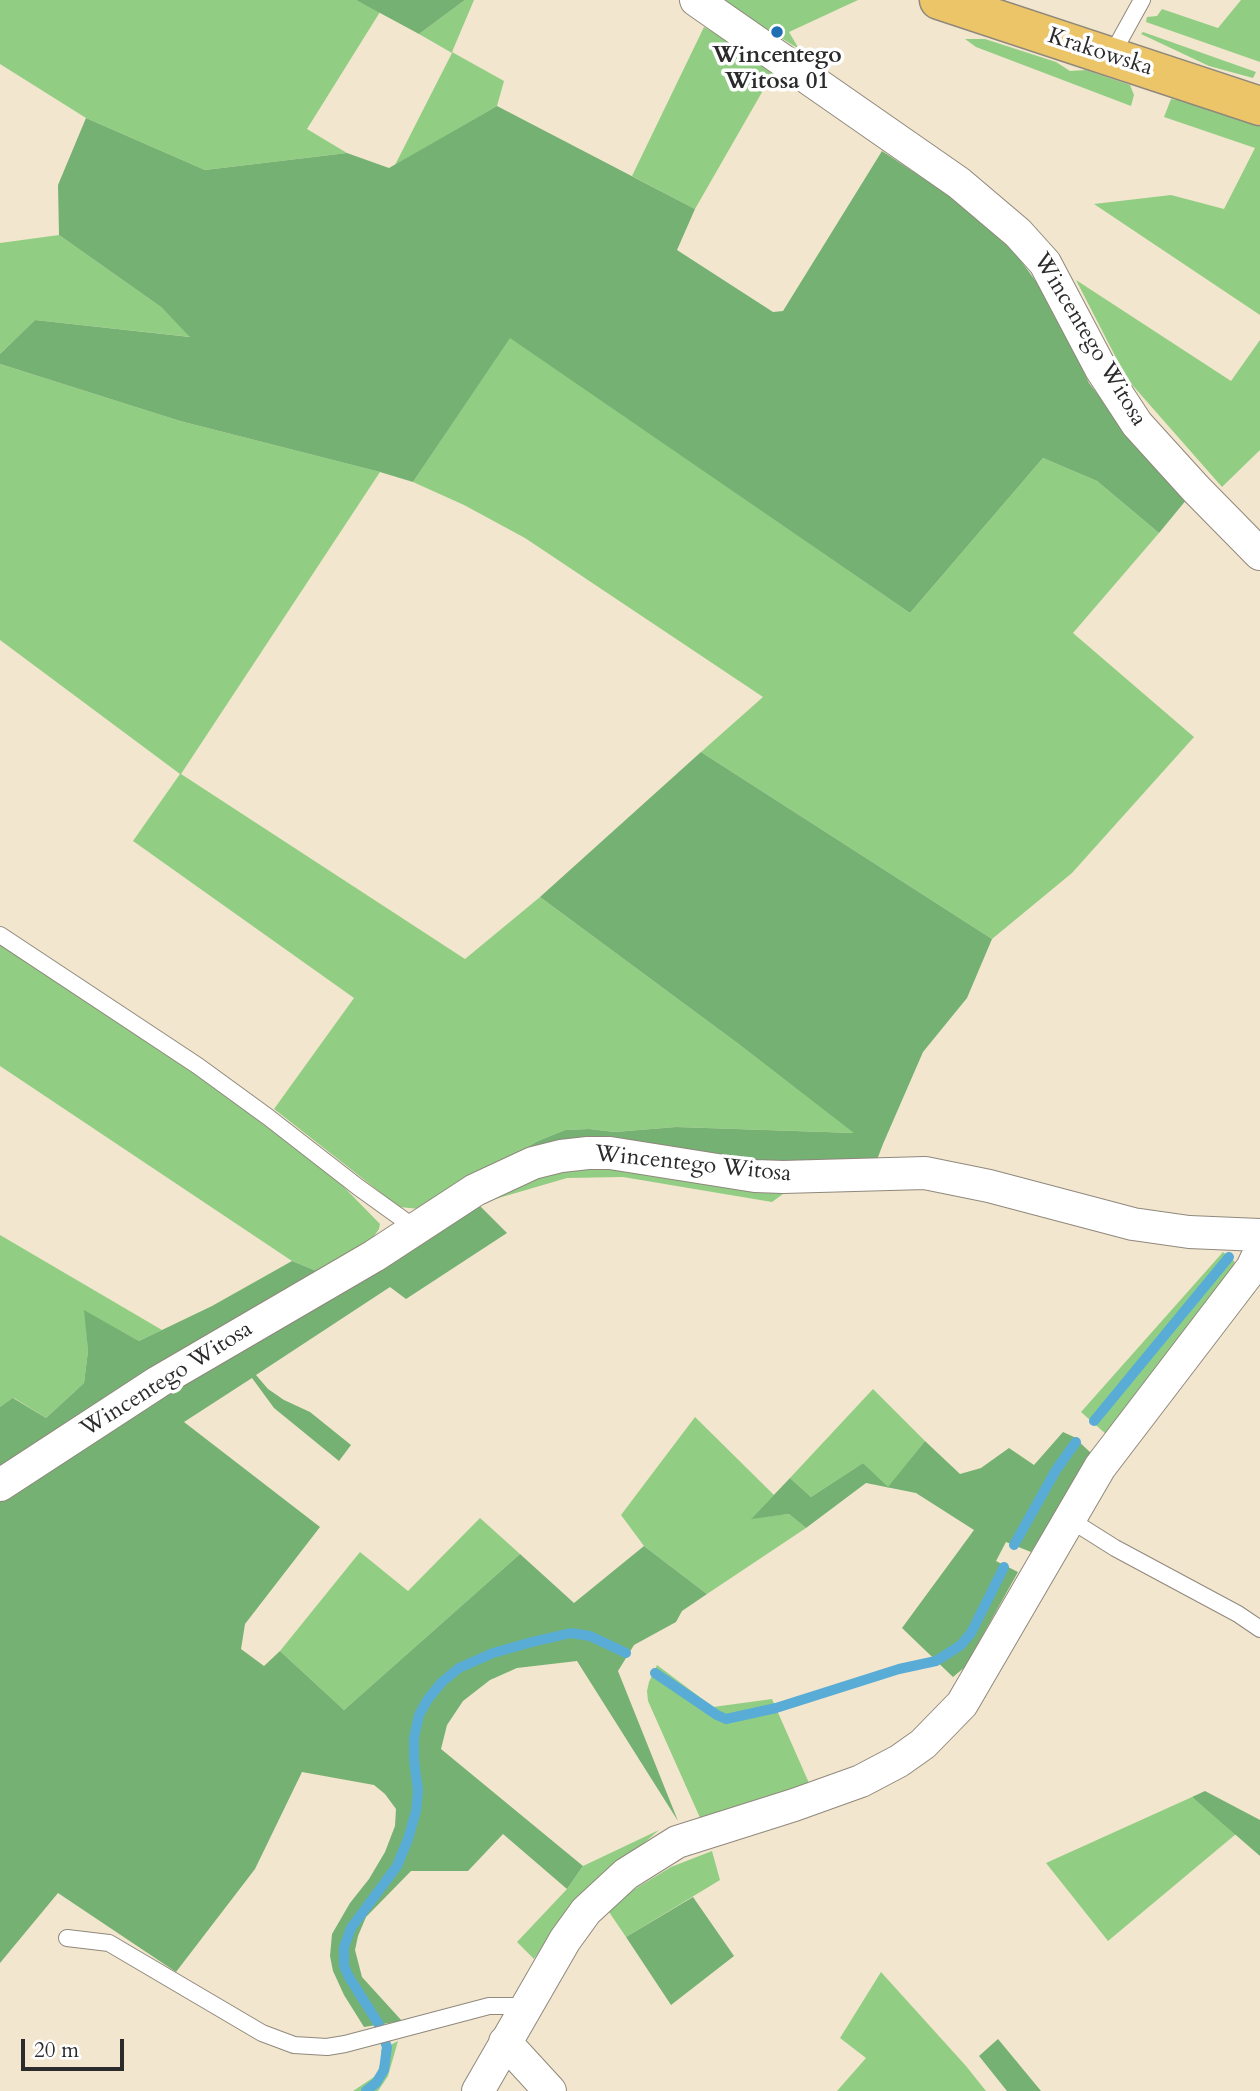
<!DOCTYPE html>
<style>
body{margin:0}
#map{position:relative;width:1260px;height:2091px;overflow:hidden;background:#f3e6ce;font-family:Cardo,serif}
canvas{display:block}
.scale{position:absolute;left:21px;top:2039px;width:103px;height:32px;box-sizing:border-box;border:4px solid #2b2b2b;border-top:0;padding-left:9px;font-size:21px;line-height:24px;white-space:nowrap;color:#2b2b2b;-webkit-text-stroke:5px #fff;paint-order:stroke}
</style>
<div id="map">
<canvas width="1260" height="2091"></canvas>
<div class="scale">20 m</div>
</div>
<script>
const c = document.querySelector('canvas').getContext('2d');
c.lineJoin = 'round';
function fill(path, color) { c.fillStyle = color; c.fill(path, 'evenodd'); }
const toPath = rows => new Path2D(rows.map(r => 'M' + r).join(''));
function trace(path, color, width, dash) { c.strokeStyle = color; c.lineWidth = width; c.lineCap = dash ? 'butt' : 'round'; c.setLineDash(dash || []); c.stroke(path); }
function label(font, color, halo, rows, align = 'center') {
  c.font = font + ' Cardo,serif'; c.lineWidth = 7; c.setLineDash([]); c.textBaseline = 'middle'; c.strokeStyle = halo; c.fillStyle = color; for (const [text, x, y, turn = 0] of rows) {
    c.save(); c.translate(x, y); c.rotate((+turn || 0) * Math.PI / 180); c.textAlign = isNaN(turn) ? turn : align; if (halo) c.strokeText(text, 0, 0); c.fillText(text, 0, 0); c.restore();
  }
}
fill(toPath([
 [0,0,356,0,380,12,307,129,347,153,205,170,86,118,0,64],
 [465,0,474,0,452,52,504,81,497,106,395,165,452,53,419,34],
 [720,0,858,0,789,32,799,49],
 [1241,0,1260,0,1260,62,1146,22,1147,17,1157,16,1162,9,1218,28],
 [704,27,778,68,769,80,695,209,632,176],
 [1143,32,1256,72,1253,78,1209,66,1141,34],
 [965,39,985,39,1056,62,1070,71,1086,70,1130,85,1134,95,1131,106,976,47],
 [1171,99,1178,100,1260,126,1260,315,1094,204,1171,195,1224,209,1255,148,1164,117],
 [59,235,161,307,191,337,35,320,0,354,0,243],
 [1076,280,1231,381,1260,340,1260,450,1222,487,1127,379],
 [510,337,910,613,1043,458,1097,481,1159,533,1073,633,1194,737,1072,873,992,939,701,752,763,697,525,538,464,505,413,482],
 [0,364,180,421,380,472,181,774,465,959,540,897,740,1045,855,1133,676,1127,615,1132,589,1129,565,1130,538,1141,474,1177,430,1210,399,1207,274,1109,354,998,133,841,180,774,0,640],
 [0,943,262,1119,335,1178,380,1224,379,1229,370,1242,329,1276,292,1261,0,1066],
 [593,1160,794,1186,772,1202,623,1177,567,1178,478,1204,507,1184],
 [0,1235,162,1330,139,1341,85,1311,88,1351,84,1383,46,1418,14,1398,0,1407],
 [1223,1252,1235,1262,1224,1284,1107,1435,1081,1412],
 [873,1389,925,1441,888,1488,863,1463,811,1497,790,1478],
 [695,1417,774,1495,752,1518,789,1514,806,1528,707,1594,644,1546,621,1515],
 [480,1518,520,1554,344,1710,280,1651,360,1552,408,1591],
 [657,1665,713,1707,772,1699,809,1783,701,1820,648,1701,647,1691,649,1682],
 [1192,1797,1236,1834,1108,1941,1046,1863],
 [659,1830,592,1888,551,1933,534,1959,517,1942,567,1889,583,1866],
 [712,1851,720,1880,626,1937,609,1912,628,1893,671,1867],
 [881,1972,966,2066,986,2091,837,2091,866,2058,840,2038],
 [398,2041,388,2076,378,2091,353,2091,377,2075,382,2057,381,2050]
]), '#91ce84');
fill(toPath([
 [356,0,465,0,419,34],
 [497,106,695,209,677,250,773,312,783,311,882,151,956,200,1013,250,1051,302,1089,383,1134,441,1187,499,1159,533,1097,481,1043,458,910,613,510,338,413,482,380,472,180,421,0,364,0,354,35,320,190,337,161,307,59,235,58,185,86,118,205,170,347,153,389,168],
 [701,752,992,939,967,998,923,1052,883,1144,875,1165,824,1170,643,1147,474,1177,538,1141,565,1130,589,1129,615,1132,676,1127,854,1133,740,1045,540,897],
 [478,1204,507,1233,406,1299,390,1287,256,1375,268,1389,284,1400,310,1412,351,1445,339,1461,274,1408,252,1378,184,1422,320,1527,245,1624,241,1649,264,1666,280,1651,344,1710,520,1554,574,1603,644,1546,707,1594,682,1611,676,1622,634,1645,618,1671,678,1821,577,1661,517,1668,490,1680,463,1701,447,1725,441,1749,583,1866,567,1889,503,1834,468,1871,411,1871,366,1917,358,1936,355,1950,362,1977,402,2021,364,2027,344,1995,333,1971,330,1956,332,1934,350,1903,369,1879,385,1852,395,1826,396,1809,385,1794,374,1785,302,1772,255,1869,176,1972,58,1893,0,1963,0,1493],
 [292,1261,329,1276,0,1474,0,1407,13,1398,46,1418,84,1383,88,1351,84,1310,139,1341,212,1306],
 [1063,1432,1074,1437,1092,1454,1031,1552,1006,1542,996,1561,1018,1572,965,1667,953,1677,902,1628,974,1530,916,1493,866,1483,806,1528,789,1514,751,1519,790,1478,811,1497,863,1463,888,1487,925,1441,960,1474,981,1468,1009,1448,1034,1465],
 [1205,1791,1260,1820,1260,1856,1192,1797],
 [693,1897,734,1956,671,2005,626,1937],
 [998,2039,1041,2091,1007,2091,979,2056]
]), '#74b172');
trace(toPath([
 [1094,1421,1229,1257],
 [1014,1545,1056,1470,1076,1442],
 [655,1673,717,1715,726,1719,776,1708,899,1669,936,1661,961,1645,971,1633,1004,1567],
 [366,2091,376,2083,384,2070,387,2047,378,2023,349,1977,344,1966,344,1947,351,1928,397,1866,408,1839,416,1811,418,1791,414,1760,414,1738,419,1715,428,1699,442,1682,459,1668,493,1653,532,1642,571,1633,590,1636,626,1653]
]), '#59acd5', 10);
const lane = toPath([
 [1111,56,1142,0],
 [0,935,198,1066,268,1117,358,1187,415,1228],
 [1069,1519,1115,1548,1238,1614,1260,1629],
 [67,1938,109,1943,262,2033,294,2045,327,2047,345,2044,489,2006,514,2006,524,2009]
]);
const street = toPath([
 [696,0,959,183,1018,233,1045,263,1101,369,1137,424,1196,489,1260,554],
 [0,1485,158,1382,374,1256,475,1190,533,1163,561,1156,588,1153,610,1153,755,1176,783,1177,925,1173,989,1186,1133,1224,1189,1232,1260,1235],
 [505,2042,550,2091],
 [478,2091,565,1940,586,1911,626,1874,677,1842,794,1805,861,1781,899,1761,923,1744,962,1704,1100,1467,1252,1268,1260,1251]
]);
const primary = toPath([
 [939,0,1260,106]
]);
trace(lane, '#8f887c', 18);
trace(street, '#8f887c', 34);
trace(primary, '#8f887c', 41);
trace(lane, '#fff', 16);
trace(street, '#fff', 32);
trace(primary, '#ecc569', 38);
for (const [x, y, r, color] of [
 [777,32,7,"#1f6fb2"]
]) { const dot = new Path2D(); dot.arc(x, y, r, 0, 2 * Math.PI); c.fillStyle = color; c.fill(dot); trace(dot, '#fff', 2.5); }
label('23px', '#2b2b2b', '#fff', [
 ["Krakowska",1100,53,18],
 ["Wincentego Witosa",1089,340,59],
 ["Wincentego Witosa",693,1165,6],
 ["Wincentego Witosa",167,1380,-32]
]);
label('bold 23px', '#2b2b2b', '#fff', [
 ["Wincentego",777,57],
 ["Witosa 01",777,83]
]);
</script>
